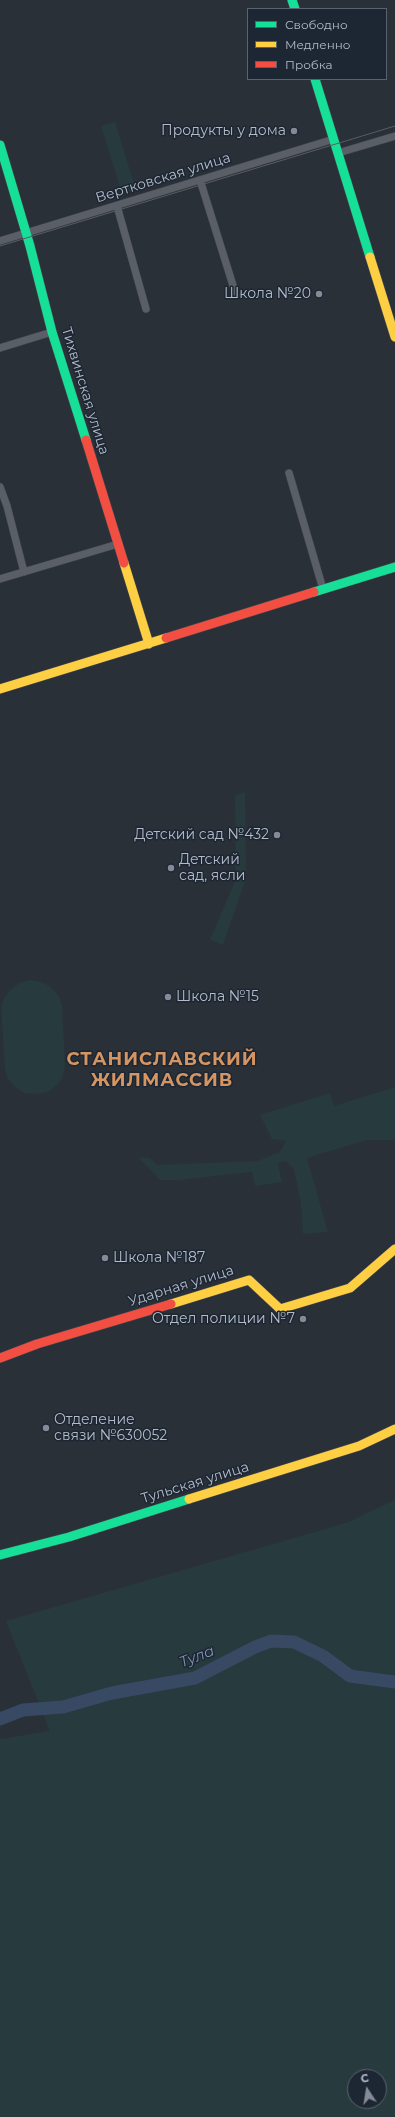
<!DOCTYPE html>
<meta charset="utf-8">
<style>
body{margin:0}
#map{position:relative;width:395px;height:2117px;overflow:hidden;background:#2a3038;font-family:Montserrat,sans-serif}
canvas{display:block}
.legend{position:absolute;left:247px;top:8px;width:140px;height:72px;box-sizing:border-box;background:#1d2633;border:1px solid #59626f;margin:0;padding:5px 7px;list-style:none;font-size:12px;color:#b4bcc9}
.legend li{display:flex;align-items:center;gap:8px;height:20px}
.legend b{width:20px;border:1px solid #59626f}
.north{position:absolute;left:347px;top:2069px;width:40px;height:40px;box-sizing:border-box;background:#1d2633;border:1px solid #59626f;border-radius:50%;rotate:348deg;font-size:11px;font-weight:700;line-height:16px;text-align:center;color:#b4bcc9}
.north::after{content:'';display:block;margin:auto;width:14px;height:18px;background:#848b96;clip-path:polygon(50% 0,100% 100%,50% 72%,0 100%)}
</style>
<div id="map">
<canvas width="395" height="2117"></canvas>
<ul class="legend">
<li><b style="height:5px;background:#16e098"></b>Свободно</li>
<li><b style="height:5px;background:#ffcf43"></b>Медленно</li>
<li><b style="height:5px;background:#f24e42"></b>Пробка</li>
</ul>
<div class="north">С</div>
</div>
<script>
const c = document.querySelector('canvas').getContext('2d');
c.lineJoin = 'round';
function fill(path, color) { c.fillStyle = color; c.fill(path, 'evenodd'); }
const toPath = rows => new Path2D(rows.map(r => 'M' + r).join(''));
function trace(path, color, width, dash) { c.strokeStyle = color; c.lineWidth = width; c.lineCap = dash ? 'butt' : 'round'; c.setLineDash(dash || []); c.stroke(path); }
function label(font, color, halo, rows, align = 'center') {
  c.font = font + ' Montserrat,sans-serif'; c.lineWidth = 3; c.setLineDash([]); c.textBaseline = 'middle'; c.strokeStyle = halo; c.fillStyle = color; for (const [text, x, y, turn = 0] of rows) {
    c.save(); c.translate(x, y); c.rotate((+turn || 0) * Math.PI / 180); c.textAlign = isNaN(turn) ? turn : align; if (halo) c.strokeText(text, 0, 0); c.fillText(text, 0, 0); c.restore();
  }
}
fill(toPath([
 [115,122,136,190,122,194,101,126],
 [245,792,246,878,223,945,210,940,236,879,235,795],
 [30,980,41,982,51,987,58,995,62,1005,65,1066,63,1077,56,1086,47,1092,36,1094,25,1093,16,1088,8,1079,5,1069,1,1008,4,998,11,989,20,983],
 [395,1087,395,1138,393,1140,366,1140,307,1158,328,1232,303,1234,301,1204,294,1169,286,1161,278,1163,282,1182,255,1186,252,1172,179,1180,160,1180,139,1158,150,1158,157,1165,258,1161,280,1152,286,1141,272,1139,260,1115,330,1093,334,1106],
 [395,1500,395,2117,0,2117,0,1739,50,1731,6,1621,346,1523],
 [355,2077,379,2077,379,2101,355,2101]
]), '#273a3e');
trace(toPath([
 [0,1719,23,1710,63,1707,112,1693,195,1678,255,1647,271,1641,294,1642,323,1656,350,1676,395,1682]
]), '#384963', 13);
const street = toPath([
 [338,153,395,136],
 [200,180,236,295],
 [117,206,146,309],
 [0,241,334,139],
 [0,348,52,332],
 [289,473,323,589],
 [0,487,7,506,24,572],
 [0,579,118,544]
]);
const fast = toPath([
 [292,0,295,9],
 [315,79,370,257],
 [0,145,30,246,52,332,86,440],
 [314,592,395,567],
 [0,1555,69,1537,189,1499]
]);
const slow = toPath([
 [370,257,395,337],
 [124,563,149,644],
 [0,689,166,638],
 [171,1304,249,1280,280,1309,350,1288,395,1249],
 [189,1499,359,1446,395,1429]
]);
const jam = toPath([
 [86,440,124,563],
 [166,638,314,592],
 [0,1358,37,1344,171,1304]
]);
trace(street, '#484c53', 8);
trace(fast, '#484c53', 10);
trace(slow, '#484c53', 10);
trace(jam, '#484c53', 10);
trace(street, '#5a5e66', 7);
trace(fast, '#16e098', 9);
trace(slow, '#ffcf43', 9);
trace(jam, '#f24e42', 9);
trace(toPath([
 [0,246,395,126]
]), '#595d64', 1);
for (const [x, y, r, color] of [
 [294,131,4,"#848b96"],
 [319,294,4,"#848b96"],
 [277,835,4,"#848b96"],
 [171,868,4,"#848b96"],
 [168,997,4,"#848b96"],
 [105,1258,4,"#848b96"],
 [303,1319,4,"#848b96"],
 [46,1428,4,"#848b96"]
]) { const dot = new Path2D(); dot.arc(x, y, r, 0, 2 * Math.PI); c.fillStyle = color; c.fill(dot); trace(dot, '#1d2633', 1.5); }
label('14px', '#b4bcc9', '#1d2633', [
 ["Продукты у дома",286,131],
 ["Школа №20",311,294],
 ["Детский сад №432",269,835],
 ["Детский",179,860,"left"],
 ["сад, ясли",179,876,"left"],
 ["Школа №15",176,997,"left"],
 ["Школа №187",113,1258,"left"],
 ["Отдел полиции №7",295,1319],
 ["Отделение",54,1420,"left"],
 ["связи №630052",54,1436,"left"]
], 'right');
label('14px', '#b4bcc9', '#1d2633', [
 ["Вертковская улица",163,178,-17],
 ["Тихвинская улица",85,391,73],
 ["Ударная улица",181,1286,-17],
 ["Тульская улица",195,1483,-17]
]);
label('italic 15px', '#7c92b1', '#1d2633', [
 ["Тула",197,1657,-21]
]);
c.letterSpacing = '1px';
label('bold 18px', '#d59563', '#1d2633', [
 ["СТАНИСЛАВСКИЙ",162,1060],
 ["ЖИЛМАССИВ",162,1081]
]);
c.letterSpacing = '0px';
</script>
